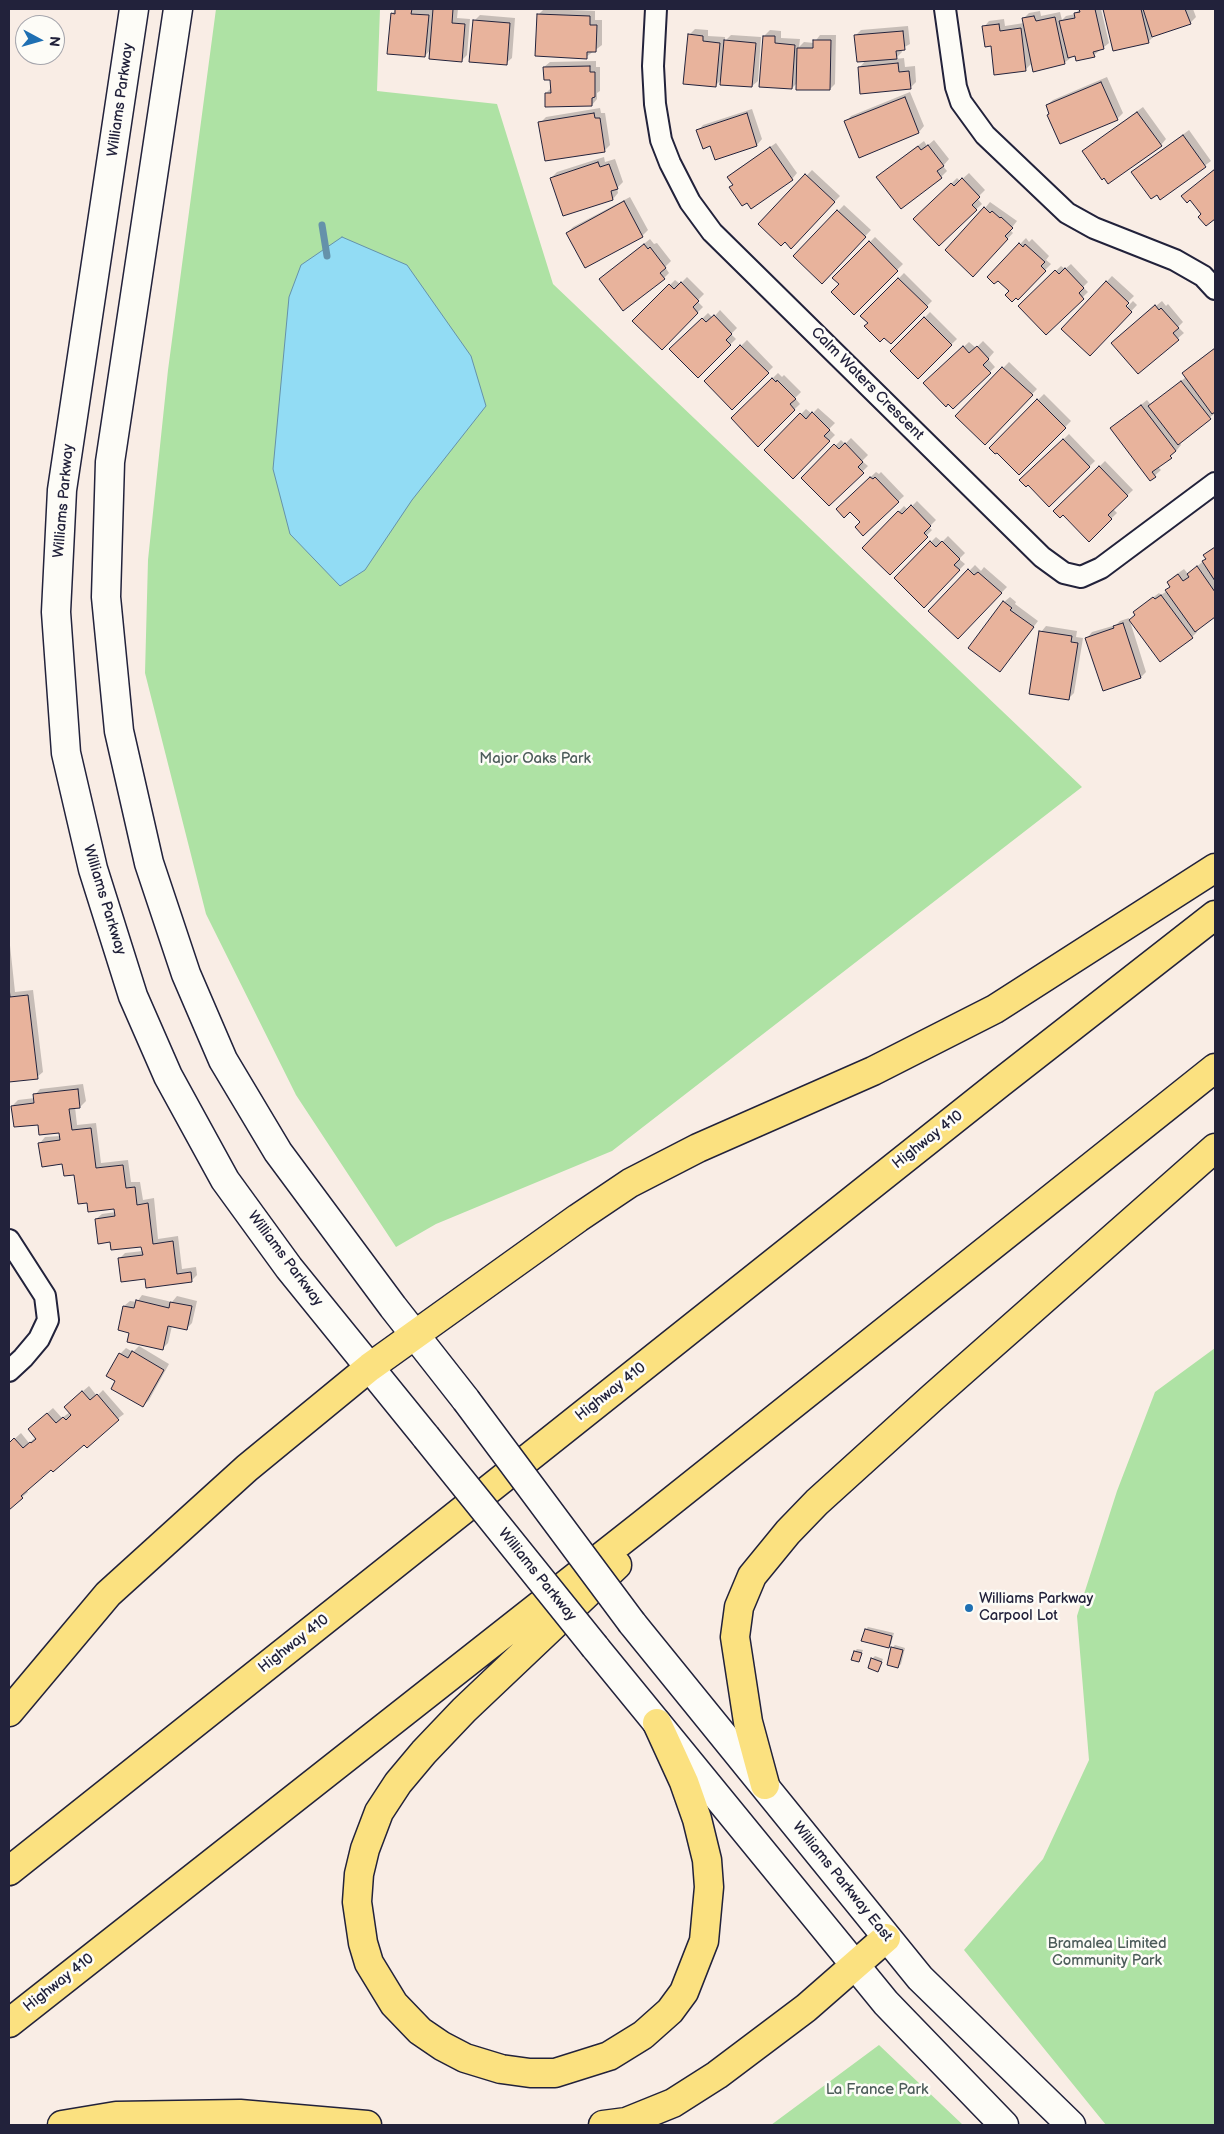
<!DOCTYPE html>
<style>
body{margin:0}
#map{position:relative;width:1224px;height:2134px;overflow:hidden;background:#f9ede5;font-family:"Balsamiq Sans",sans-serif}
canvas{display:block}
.frame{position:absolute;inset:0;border:10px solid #22223b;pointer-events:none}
.north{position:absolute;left:15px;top:15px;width:50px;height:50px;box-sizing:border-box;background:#fdfcf7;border:1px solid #a5a5ac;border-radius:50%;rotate:96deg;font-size:14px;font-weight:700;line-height:20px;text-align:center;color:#22223b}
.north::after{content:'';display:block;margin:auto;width:18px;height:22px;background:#1f6fb2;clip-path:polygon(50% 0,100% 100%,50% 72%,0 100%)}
</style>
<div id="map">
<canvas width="1224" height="2134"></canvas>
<div class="frame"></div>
<div class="north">N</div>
</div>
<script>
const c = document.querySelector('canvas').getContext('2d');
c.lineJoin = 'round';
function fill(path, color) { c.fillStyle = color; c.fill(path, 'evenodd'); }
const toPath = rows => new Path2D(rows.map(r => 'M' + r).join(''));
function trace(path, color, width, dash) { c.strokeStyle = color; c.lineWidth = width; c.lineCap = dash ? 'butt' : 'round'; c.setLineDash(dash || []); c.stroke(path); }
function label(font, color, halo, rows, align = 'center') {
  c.font = font + ' "Balsamiq Sans",sans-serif'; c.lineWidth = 5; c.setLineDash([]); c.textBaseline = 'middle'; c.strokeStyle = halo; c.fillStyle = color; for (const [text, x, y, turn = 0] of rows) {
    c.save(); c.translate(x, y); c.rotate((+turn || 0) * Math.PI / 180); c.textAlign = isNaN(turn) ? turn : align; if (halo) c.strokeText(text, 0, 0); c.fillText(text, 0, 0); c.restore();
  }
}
fill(toPath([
 [216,9,380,9,377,91,497,104,553,284,1082,787,612,1151,436,1224,396,1247,296,1095,206,914,145,673,148,560,168,370],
 [1215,1348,1215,2125,1106,2125,964,1950,1043,1859,1089,1760,1077,1616,1117,1491,1155,1392],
 [879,2045,963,2125,771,2125]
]), '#aee2a4');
const water = toPath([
 [342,237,407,265,471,356,486,406,412,500,365,570,340,586,290,534,273,469,289,297,301,265,342,237]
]);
fill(water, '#92dcf4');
trace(water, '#6592aa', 1);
fill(toPath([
 [396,9,458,9,457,18,470,19,467,55,461,61,431,49,425,56,392,14],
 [544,9,595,11,595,20,602,20,602,45,586,57,538,15],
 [1080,9,1101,9,1109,43,1094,55,1076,54,1064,63,1032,63,1026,69,992,45,984,27,989,21,1004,19,1005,26,1024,23,1023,19,1029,13,1040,11,1041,16,1060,12,1062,20,1066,16,1075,14],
 [1104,9,1193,9,1196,17,1190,23,1154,36,1148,42,1114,50],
 [480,15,515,18,512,58,506,63,474,21],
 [908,26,910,44,901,49,902,52,895,59,904,58,905,67,915,66,916,82,911,87,859,68,866,60,856,35,861,30],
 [695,29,708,30,708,36,725,37,725,41,731,35,761,37,758,81,752,86,722,79,716,85,689,35],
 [770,30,781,31,781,38,800,39,799,47,804,42,814,43,820,35,836,35,835,84,830,89,798,82,792,88,764,36],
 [596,61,596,67,600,67,600,91,597,93,597,99,592,105,546,93,552,87,552,78,544,67,550,62],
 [1107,77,1123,113,1117,119,1050,113,1047,105,1053,100],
 [910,92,924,126,919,132,846,122,851,116],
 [1143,107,1166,139,1161,145,1083,151],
 [600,108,601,113,605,113,610,145,604,151,540,123,546,117],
 [752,109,762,139,757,145,715,159,710,144,698,131,703,125],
 [1189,130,1211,161,1161,198,1133,172],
 [934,140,949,159,943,166,947,171,941,177,883,172,924,141,927,146],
 [776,143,797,173,792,179,734,184,729,177,735,171],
 [604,157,605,162,615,159,623,182,617,188,618,193,613,199,551,178,557,172],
 [812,170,840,196,791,247,760,224],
 [969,173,985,190,977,198,982,204,939,244,915,219,957,178,960,181],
 [630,197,648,230,642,236,567,233,573,227],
 [990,202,1017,221,1010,230,1013,233,979,269,985,208],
 [844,205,871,230,822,282,795,256],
 [875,237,903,264,854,313,840,284,834,278],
 [1026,238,1029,242,1032,239,1049,256,1046,260,1051,264,1018,298,998,279,988,277],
 [650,239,654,244,657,243,671,261,665,267,669,273,664,278,600,279],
 [1071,264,1088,282,1083,287,1088,292,1046,333,1020,306,1061,266,1065,269],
 [904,273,932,301,891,342,862,316],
 [1112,276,1134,296,1121,309,1123,311,1133,301,1137,305,1090,355,1062,329],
 [687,277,704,294,697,301,703,307,662,348,634,321,675,280,680,284],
 [1162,301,1166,306,1168,304,1183,322,1178,327,1184,333,1138,373,1118,337],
 [720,310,737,328,731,334,736,339,698,376,671,349,708,313,713,318],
 [930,312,957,339,918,377,892,351],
 [747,340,773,367,732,408,706,381],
 [983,341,994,352,988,359,995,367,953,408,925,383,969,342,976,348],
 [1215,348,1215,413,1180,443,1181,445,1176,451,1158,467,1161,470,1151,479,1112,428,1147,400,1151,405,1186,377,1183,373,1189,367],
 [1009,362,1037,389,985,443,957,416],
 [778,373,782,377,784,375,801,392,795,398,800,404,758,445,732,418],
 [1044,394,1071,421,1019,474,997,451,990,448],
 [818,408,835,423,829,429,835,435,793,477,766,450,806,409,812,414],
 [1069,434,1095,461,1049,505,1028,483,1021,480],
 [851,438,868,455,862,461,868,466,829,505,803,478,841,440,845,444],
 [1105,461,1133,490,1113,509,1117,513,1089,540,1063,513,1055,511],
 [876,472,879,474,881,472,904,496,863,534,861,522,850,510,837,509],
 [917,501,936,520,929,527,932,530,890,573,864,548,904,506,908,510],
 [948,536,965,553,959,559,965,564,924,606,895,578,936,537,942,542],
 [1215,547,1215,615,1196,629,1197,632,1192,637,1136,614,1140,607,1159,593,1161,595,1167,591,1171,586,1169,582,1174,576,1184,569,1188,574,1207,558,1205,555],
 [975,565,981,571,984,567,1007,587,958,638,930,611],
 [1010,597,1016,602,1015,604,1038,621,1000,671,1004,602],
 [1129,618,1146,672,1141,677,1087,638,1092,632,1116,625,1120,621],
 [1046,626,1077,631,1076,637,1083,638,1074,693,1068,699,1041,632],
 [9,936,15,992,33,990,43,1072,37,1077,9,1081],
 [83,1084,86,1101,80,1107,75,1107,77,1125,96,1123,101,1163,128,1160,131,1182,140,1182,143,1200,154,1198,158,1239,178,1236,182,1269,196,1267,197,1275,191,1281,146,1278,119,1259,125,1253,143,1251,142,1245,111,1241,96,1219,102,1214,116,1212,115,1207,88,1202,75,1173,40,1143,45,1137,60,1136,60,1132,39,1123,12,1106,18,1100,35,1098,35,1095,40,1089],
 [142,1295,172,1302,177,1296,197,1301,192,1323,186,1329,172,1326,168,1343,163,1348,130,1332,120,1329,124,1306,130,1301,137,1302],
 [139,1346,169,1364,149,1400,143,1406,117,1380,120,1354,126,1348,133,1352],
 [89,1386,97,1396,103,1390,124,1414,51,1468,26,1490,28,1492,9,1509,9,1444,21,1433,29,1443,36,1437,35,1424,53,1408,62,1418,70,1412,71,1401],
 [868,1627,894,1633,891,1644,888,1647,866,1629],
 [895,1645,905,1648,901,1664,898,1667,892,1648],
 [857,1649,863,1650,859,1661,855,1651],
 [875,1656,883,1659,878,1670,872,1659]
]), '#0003');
trace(toPath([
 [322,225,327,256]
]), '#6592aa', 7);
const building = toPath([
 [395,9,412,9,411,14,429,15,425,57,387,54,391,13,395,14,395,9],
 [433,9,453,9,452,23,465,24,462,62,429,59,433,9],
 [1079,9,1095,9,1104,49,1093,52,1095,57,1076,61,1075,56,1068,58,1059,21,1075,18,1074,13,1080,12,1079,9],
 [1103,9,1141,9,1149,43,1113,51,1103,9],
 [1143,9,1185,9,1191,24,1152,37,1143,9],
 [537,14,590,16,590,25,597,25,596,52,587,52,587,59,535,56,537,14],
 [1034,16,1036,21,1055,17,1065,64,1033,72,1022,18,1034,16],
 [473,20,510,23,507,65,469,62,473,20],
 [999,24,1000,31,1021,28,1026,71,994,75,991,46,985,47,982,26,999,24],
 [903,31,905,50,896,51,897,59,857,62,854,35,903,31],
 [688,34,703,36,703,41,720,43,716,87,683,84,688,34],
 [763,36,775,36,775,43,795,45,792,89,759,87,763,36],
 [724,40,756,43,752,87,720,85,724,40],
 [813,40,831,40,830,90,796,90,797,48,813,48,813,40],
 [898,63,899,72,909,71,911,89,860,94,858,67,898,63],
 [590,66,590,72,595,72,595,97,592,98,592,106,545,107,545,93,551,93,550,80,544,80,543,67,590,66],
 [1101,82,1118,120,1060,144,1047,115,1049,114,1046,105,1101,82],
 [905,97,919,133,859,158,844,121,905,97],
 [1137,112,1162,146,1108,184,1104,178,1102,180,1082,151,1137,112],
 [594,113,595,118,600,118,605,152,545,161,538,122,594,113],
 [747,113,757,146,715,160,710,146,703,149,696,130,747,113],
 [1183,135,1206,167,1160,200,1157,195,1151,199,1131,172,1183,135],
 [928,145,944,166,937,171,942,178,901,209,876,177,918,146,921,150,928,145],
 [770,147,793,180,751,209,747,203,742,206,729,187,733,185,727,177,770,147],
 [598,162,600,167,609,164,618,189,611,191,613,200,563,216,550,178,598,162],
 [1215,169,1215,219,1206,226,1198,217,1201,214,1190,200,1187,203,1181,196,1215,169],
 [805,174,835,202,791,249,785,242,781,246,758,224,805,174],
 [962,178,980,197,972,205,977,210,939,246,913,219,951,183,954,186,962,178],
 [624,201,643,237,585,268,566,233,624,201],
 [984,207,990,213,992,211,1000,218,1001,217,1013,228,1005,236,1008,239,973,277,945,250,984,207],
 [837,210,866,237,822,284,793,256,837,210],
 [869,241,898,271,854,315,831,292,839,284,832,278,869,241],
 [1019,243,1023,247,1025,244,1045,262,1041,266,1046,271,1018,300,1016,298,1012,302,1005,295,1009,291,998,281,994,284,987,277,1019,243],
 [644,244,648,249,650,247,666,268,660,273,665,279,623,311,599,279,644,244],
 [1065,268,1084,288,1079,293,1084,299,1046,335,1018,306,1055,270,1059,274,1065,268],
 [898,278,928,307,891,344,884,338,880,342,864,326,868,323,860,316,898,278],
 [1106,281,1129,303,1126,306,1132,312,1090,356,1061,329,1106,281],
 [681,282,699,301,693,307,698,313,662,350,632,321,669,284,674,289,681,282],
 [1155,305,1159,310,1161,308,1179,328,1173,333,1179,340,1138,374,1111,343,1155,305],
 [714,315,732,334,726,340,731,345,698,378,669,349,702,318,706,322,714,315],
 [924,317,952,345,918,379,890,351,924,317],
 [740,345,769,373,732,410,704,381,740,345],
 [963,346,969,353,977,346,989,359,983,365,991,373,953,409,948,404,946,407,923,383,963,346],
 [1215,348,1215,412,1212,414,1182,373,1215,348],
 [1002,367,1033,395,985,445,955,416,1002,367],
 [772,378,776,382,777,380,796,399,790,404,795,410,758,447,731,418,772,378],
 [1181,381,1211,419,1178,445,1148,406,1181,381],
 [1037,399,1066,428,1019,475,997,453,995,454,989,448,1037,399],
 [1141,405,1176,451,1170,456,1172,458,1152,472,1156,477,1150,481,1110,428,1141,405],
 [812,412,830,430,824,436,830,441,793,479,764,450,800,413,806,419,812,412],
 [1063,439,1090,467,1049,507,1028,485,1026,487,1019,480,1063,439],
 [845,443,863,462,858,467,864,473,829,506,801,478,834,444,839,449,845,443],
 [1099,466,1128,496,1108,515,1112,519,1089,542,1063,515,1060,518,1053,511,1099,466],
 [870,477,873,479,875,477,899,502,863,536,855,527,860,522,850,512,844,518,836,509,870,477],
 [911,505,931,526,924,533,928,537,890,575,862,548,898,511,902,514,911,505],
 [930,541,936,547,942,541,960,559,954,565,960,570,924,608,894,578,930,541],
 [1215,547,1215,581,1202,561,1206,559,1203,555,1215,547],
 [1197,566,1215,592,1215,617,1195,632,1165,590,1170,587,1167,582,1178,574,1183,581,1189,577,1187,574,1197,566],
 [968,569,974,575,978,572,1002,593,958,639,928,611,968,569],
 [1161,595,1193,638,1160,662,1129,620,1135,615,1133,612,1153,597,1155,599,1161,595],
 [1003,601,1012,608,1010,610,1034,627,1000,672,968,648,1003,601],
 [1123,623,1141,678,1103,691,1085,638,1114,628,1113,626,1123,623],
 [1039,631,1072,636,1071,642,1078,643,1069,700,1029,694,1039,631],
 [9,987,10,997,28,995,38,1079,9,1082,9,987],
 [78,1089,80,1108,69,1109,72,1130,91,1128,96,1168,123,1165,126,1188,135,1187,137,1205,148,1203,153,1244,173,1241,177,1274,191,1272,192,1282,146,1288,145,1279,121,1282,118,1258,143,1255,141,1247,111,1250,110,1242,98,1244,95,1219,115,1216,114,1209,88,1212,87,1203,78,1204,74,1175,64,1176,62,1164,42,1167,38,1143,60,1140,59,1133,39,1135,38,1125,14,1127,11,1106,34,1103,33,1094,78,1089],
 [136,1300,169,1308,170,1302,192,1306,187,1330,168,1326,163,1350,127,1342,129,1333,118,1330,123,1306,134,1308,136,1300],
 [132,1351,164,1370,143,1407,111,1389,115,1381,106,1376,119,1353,128,1358,132,1351],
 [82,1391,90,1400,97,1394,119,1420,87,1448,84,1445,53,1472,51,1470,21,1496,23,1498,9,1510,9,1443,14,1438,23,1448,30,1442,31,1443,36,1439,28,1429,47,1413,56,1423,63,1417,66,1420,71,1415,64,1407,82,1391],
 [865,1629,892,1636,889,1648,861,1641,865,1629],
 [891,1647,903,1650,898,1668,887,1665,891,1647],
 [854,1651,862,1653,859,1662,851,1660,854,1651],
 [871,1658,882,1662,878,1672,868,1668,871,1658]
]);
fill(building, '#e8b39c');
trace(building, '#22223b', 1);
const street = toPath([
 [656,9,653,66,655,104,661,140,670,163,690,202,712,232,1042,557,1064,573,1081,577,1101,568,1215,483],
 [945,9,956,87,961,102,985,135,1067,213,1094,228,1175,260,1203,276,1215,289],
 [9,1240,45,1296,48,1320,39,1339,23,1358,9,1371]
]);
const secondary = toPath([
 [134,9,62,490,56,612,66,753,93,869,133,996,168,1076,225,1180,289,1268,426,1437],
 [178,9,110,462,106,597,119,731,149,863,186,974,223,1060,278,1152,393,1307,466,1400],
 [632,1623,920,1978,1071,2125],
 [595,1647,886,2003,1004,2125]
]);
const highway = toPath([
 [617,1565,464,1710,424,1752,398,1783,379,1812,365,1849,359,1874,357,1902,363,1943,369,1963,394,2004,420,2031,442,2046,465,2058,501,2069,530,2073,555,2073,609,2056,643,2035,670,2011,684,1992,704,1941,709,1887,707,1860,697,1819,684,1782,657,1723],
 [9,1712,108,1594,247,1468,370,1367,578,1218,630,1183,698,1148,873,1071,995,1009,1215,868],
 [765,1785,748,1722,735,1637,739,1607,752,1576,788,1532,817,1502,933,1397,1215,1148],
 [9,1871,1000,1083,1215,915],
 [9,2023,643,1524,1215,1068],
 [62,2125,116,2116,240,2114,367,2125],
 [603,2125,626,2122,673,2103,717,2075,806,2008,886,1938]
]);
trace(street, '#22223b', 24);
trace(secondary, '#22223b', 31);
trace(highway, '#22223b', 31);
trace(street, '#fdfcf7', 20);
trace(secondary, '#fdfcf7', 28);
trace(highway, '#fbe180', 28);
const secondaryBridge = toPath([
 [466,1400,632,1623],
 [426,1437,595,1647]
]);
trace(secondaryBridge, '#22223b', 31, []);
trace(secondaryBridge, '#fdfcf7', 28);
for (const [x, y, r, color] of [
 [969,1608,5,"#1f6fb2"]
]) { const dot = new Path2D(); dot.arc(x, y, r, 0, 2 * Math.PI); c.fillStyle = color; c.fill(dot); trace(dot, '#fdfcf7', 2); }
label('15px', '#22223b', '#fdfcf7', [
 ["Williams Parkway",121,100,-82],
 ["Calm Waters Crescent",867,384,45],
 ["Williams Parkway",64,501,-85],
 ["Williams Parkway",104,900,73],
 ["Highway 410",928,1140,-38],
 ["Williams Parkway",285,1259,53],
 ["Highway 410",611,1392,-38],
 ["Williams Parkway",537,1575,51],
 ["Highway 410",294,1644,-38],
 ["Williams Parkway East",842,1882,51],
 ["Highway 410",59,1983,-38]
]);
label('15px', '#4c5c5a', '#fdfcf7', [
 ["Major Oaks Park",535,759],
 ["Bramalea Limited",1107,1944],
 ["Community Park",1107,1961],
 ["La France Park",877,2090]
]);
label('15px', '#22223b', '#fdfcf7', [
 ["Williams Parkway",979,1599],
 ["Carpool Lot",979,1616]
], 'left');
</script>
